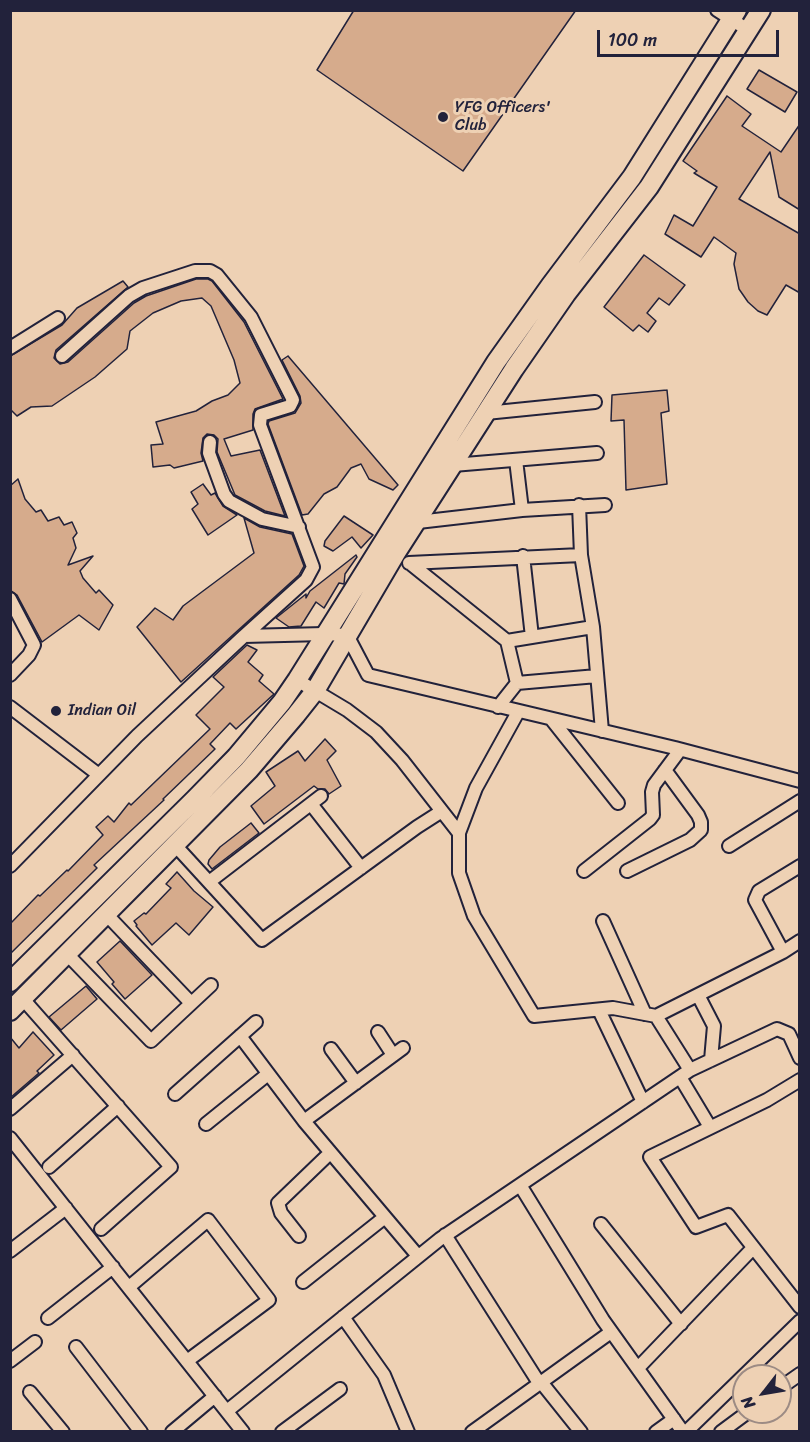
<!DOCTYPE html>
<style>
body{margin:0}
#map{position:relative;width:810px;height:1442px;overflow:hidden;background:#eed1b4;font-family:Sriracha,sans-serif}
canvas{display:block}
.frame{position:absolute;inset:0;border:12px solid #22223b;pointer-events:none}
.north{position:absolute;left:732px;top:1364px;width:60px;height:60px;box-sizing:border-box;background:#eed1b4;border:2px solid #9c8b84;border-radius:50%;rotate:239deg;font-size:16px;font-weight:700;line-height:24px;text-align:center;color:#22223b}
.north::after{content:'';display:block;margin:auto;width:21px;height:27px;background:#22223b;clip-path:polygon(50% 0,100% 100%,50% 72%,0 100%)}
.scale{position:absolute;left:597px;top:30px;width:182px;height:27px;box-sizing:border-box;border:3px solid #22223b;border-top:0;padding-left:8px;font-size:18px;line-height:21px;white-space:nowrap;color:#22223b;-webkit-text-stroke:4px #eed1b4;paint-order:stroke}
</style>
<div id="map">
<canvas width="810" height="1442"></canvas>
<div class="frame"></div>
<div class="north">N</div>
<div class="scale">100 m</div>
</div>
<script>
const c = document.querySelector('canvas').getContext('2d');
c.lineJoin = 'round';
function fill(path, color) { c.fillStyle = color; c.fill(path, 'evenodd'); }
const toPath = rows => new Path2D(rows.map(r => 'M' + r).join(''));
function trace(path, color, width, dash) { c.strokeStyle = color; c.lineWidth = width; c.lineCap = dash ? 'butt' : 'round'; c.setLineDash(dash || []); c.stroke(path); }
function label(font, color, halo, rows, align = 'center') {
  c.font = font + ' Sriracha,sans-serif'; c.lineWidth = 6; c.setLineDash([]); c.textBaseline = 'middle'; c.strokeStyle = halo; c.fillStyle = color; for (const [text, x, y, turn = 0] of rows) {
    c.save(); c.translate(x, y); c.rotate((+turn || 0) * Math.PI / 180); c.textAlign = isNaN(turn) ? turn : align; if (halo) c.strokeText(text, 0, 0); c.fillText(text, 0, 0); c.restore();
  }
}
const building = toPath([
 [354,10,576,10,463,171,317,70,354,10],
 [759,70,797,92,785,112,747,89,759,70],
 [727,96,751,114,742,126,781,152,800,124,800,210,779,197,770,152,739,199,800,234,800,293,786,285,767,315,758,311,748,302,739,289,734,264,736,253,714,237,701,257,665,234,674,215,693,226,717,187,694,173,697,171,683,161,727,96],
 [644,255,685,285,669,305,659,298,647,313,656,321,648,332,639,325,633,331,604,307,644,255],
 [196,279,208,279,212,281,244,322,283,399,255,409,253,414,253,430,224,439,231,456,260,450,285,516,265,511,235,495,217,452,218,439,214,435,207,434,203,438,201,453,203,461,174,468,170,465,153,467,151,445,163,444,156,422,196,411,212,401,228,395,240,383,234,360,211,306,202,298,181,301,153,313,130,331,127,349,95,377,52,406,31,407,17,416,10,409,10,356,62,325,77,308,123,281,128,287,56,350,54,358,60,364,68,362,134,303,146,296,196,279],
 [288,356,398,485,393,490,369,479,361,464,351,468,337,487,324,494,308,514,302,515,268,424,269,421,295,413,301,403,300,396,282,360,288,356],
 [667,390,669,411,661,413,667,484,626,490,624,420,611,421,612,395,667,390],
 [18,479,25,499,36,512,41,510,48,521,59,517,64,525,72,522,77,533,73,538,76,548,68,565,93,556,80,571,83,578,96,593,99,590,113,605,99,630,79,615,42,642,17,595,10,590,10,486,18,479],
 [203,484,211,495,215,493,223,506,237,515,208,535,192,509,198,504,191,492,203,484],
 [344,516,373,535,361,548,352,537,333,551,324,546,325,541,344,516],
 [244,518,260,527,292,534,304,566,299,575,181,682,137,627,155,608,173,620,183,606,254,553,244,518],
 [356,555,357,557,345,574,344,584,339,583,324,608,316,602,301,626,289,627,276,618,306,594,306,598,310,591,356,555],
 [247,645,257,650,248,662,263,675,259,681,274,694,236,729,230,723,210,744,215,749,163,799,164,800,94,865,97,868,10,954,10,924,38,895,40,896,67,870,68,871,103,835,96,827,108,816,114,822,129,803,131,805,210,729,196,715,224,687,213,677,247,645],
 [325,739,336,751,327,760,341,786,329,794,325,789,318,789,314,786,264,824,251,806,275,786,266,772,298,751,305,761,325,739],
 [251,823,259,833,212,869,208,864,209,860,220,847,251,823],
 [177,872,194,891,213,907,189,935,176,923,152,945,136,926,137,925,134,921,144,913,146,914,171,888,166,884,177,872],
 [120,941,152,975,125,999,112,984,114,982,97,962,120,941],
 [86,986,97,999,61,1030,49,1017,86,986],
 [33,1032,54,1055,37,1071,39,1073,10,1098,10,1037,19,1048,33,1032]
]);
fill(building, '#d6ab8c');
trace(building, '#22223b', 1.5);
const minor = toPath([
 [717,10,748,30],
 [10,348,58,318],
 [62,356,129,296,143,288,195,271,210,271,217,275,251,317,293,400,290,406,261,415,260,425,313,567,306,580,244,636],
 [486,413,595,402],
 [210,442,209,453,224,494,229,501,262,519,299,527],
 [516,460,522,510],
 [450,463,453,465,597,453],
 [579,505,581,555,593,627,602,731],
 [418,522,522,510,605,505],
 [523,556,532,637],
 [409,563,581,555],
 [411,564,507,641,517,683,498,707],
 [10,599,34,645,29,655,10,675],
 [507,641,593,627],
 [297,680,347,710,376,732,402,760,459,833],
 [517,683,597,676],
 [10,707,99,775],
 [518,712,476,788,459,833,459,873,474,916,534,1016,613,1008,656,1016,690,1070],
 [552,720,618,803],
 [311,804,361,868],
 [175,845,262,940,417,827,442,811],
 [729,846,800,801],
 [10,866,137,736,244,636,324,634,347,635,368,675,675,748,800,781],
 [584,871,650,819,653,815,652,792,654,785,680,750],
 [627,871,690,840,701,830,701,822,698,815,665,770],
 [209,882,321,796],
 [107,915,190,1002],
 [603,921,645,1014],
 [783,952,755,900,759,891,800,866],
 [67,954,151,1041,211,985],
 [698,995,714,1026,711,1060],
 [23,999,171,1167,101,1229],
 [599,1010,643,1102],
 [656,1016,783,952,800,941],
 [378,1032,393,1055],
 [240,1036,304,1121,418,1256],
 [331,1049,356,1083],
 [680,1077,710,1127],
 [800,1080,767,1100,650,1157,696,1227,728,1215,800,1307],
 [175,1094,256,1022],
 [10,1109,73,1055],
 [304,1121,403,1048],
 [206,1124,268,1074],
 [10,1138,243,1432],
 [49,1167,118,1106],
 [520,1185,603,1320,683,1432],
 [601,1224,681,1324],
 [445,1235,539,1383],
 [299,1236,281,1213,278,1203,330,1153],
 [10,1251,66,1208],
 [303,1282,385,1217],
 [129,1287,208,1220,269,1300,187,1361],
 [343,1317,384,1375,408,1432],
 [48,1318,113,1267],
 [76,1347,141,1432],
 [10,1361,35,1342],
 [638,1368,753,1248],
 [541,1382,581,1432],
 [780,1388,800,1374],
 [30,1392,63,1432],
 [227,1411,440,1239,690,1070,777,1029,789,1034,800,1058],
 [172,1432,215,1396],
 [282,1432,340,1389],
 [472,1432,611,1332],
 [656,1432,674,1419],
 [686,1432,800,1321],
 [721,1432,748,1412]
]);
const highway = toPath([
 [10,982,195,799,236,757,282,702,297,680,496,362,550,286,632,177,737,10],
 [10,1011,249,770,296,715,315,691,396,553,514,369,566,294,649,187,761,10]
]);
trace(minor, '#22223b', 16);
trace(highway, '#22223b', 22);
trace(minor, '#eed1b4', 12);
trace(highway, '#eed1b4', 18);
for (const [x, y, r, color] of [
 [443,117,6,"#22223b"],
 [56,711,6,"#22223b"]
]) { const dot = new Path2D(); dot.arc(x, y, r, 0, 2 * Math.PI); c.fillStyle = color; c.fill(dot); trace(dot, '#eed1b4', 2); }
label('16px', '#22223b', '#eed1b4', [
 ["YFG Officers'",455,108],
 ["Club",455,126],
 ["Indian Oil",68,711]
], 'left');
</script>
